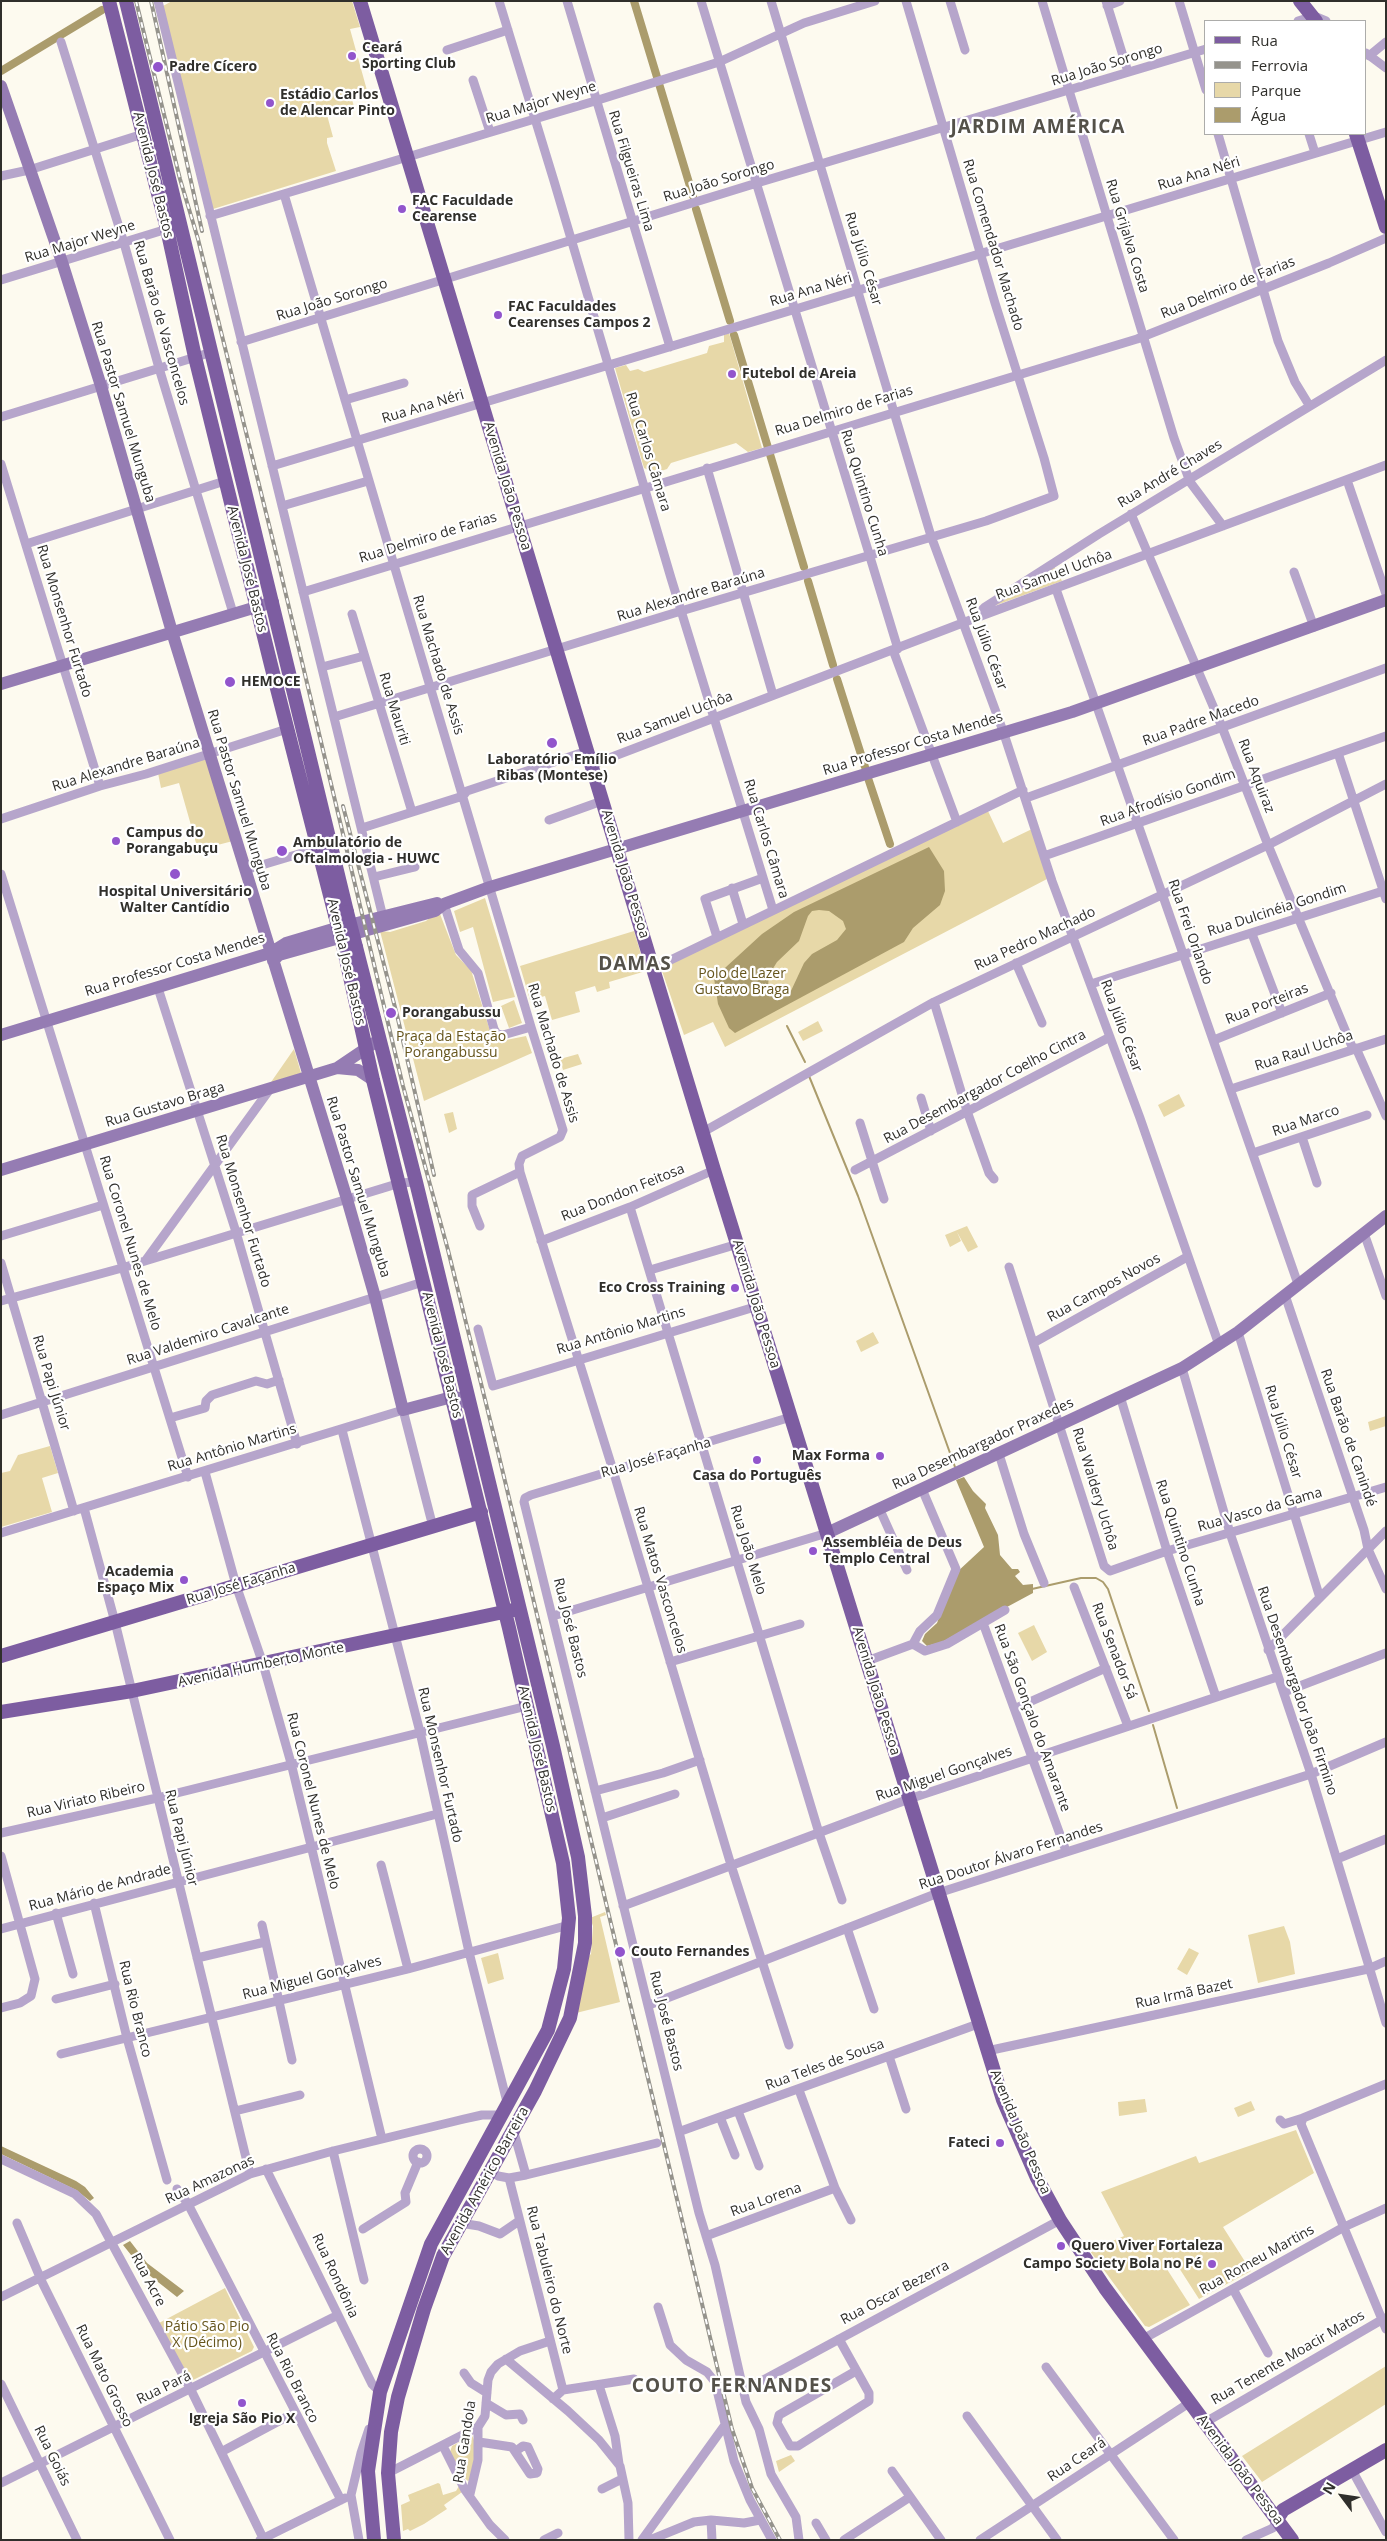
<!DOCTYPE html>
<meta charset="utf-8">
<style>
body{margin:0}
#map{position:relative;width:1387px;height:2541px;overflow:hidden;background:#fdfaef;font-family:"Open Sans",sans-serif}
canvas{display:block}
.frame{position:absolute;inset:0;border:2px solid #302f2b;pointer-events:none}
.legend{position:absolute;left:1204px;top:20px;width:162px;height:115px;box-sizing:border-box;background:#fff;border:1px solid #acacaa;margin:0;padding:6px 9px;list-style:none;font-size:15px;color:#302f2b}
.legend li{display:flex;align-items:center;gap:10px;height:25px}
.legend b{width:25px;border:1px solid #acacaa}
.north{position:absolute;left:1317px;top:2471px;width:50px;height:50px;-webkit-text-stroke:4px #fff;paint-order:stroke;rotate:301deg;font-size:14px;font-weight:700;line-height:20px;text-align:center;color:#302f2b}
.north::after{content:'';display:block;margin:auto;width:18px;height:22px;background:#302f2b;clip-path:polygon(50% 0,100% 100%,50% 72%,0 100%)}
</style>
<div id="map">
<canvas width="1387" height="2541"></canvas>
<div class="frame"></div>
<ul class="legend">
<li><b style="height:6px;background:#7d5da1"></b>Rua</li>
<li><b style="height:6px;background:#95938c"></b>Ferrovia</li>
<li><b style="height:14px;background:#e7d8a8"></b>Parque</li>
<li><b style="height:14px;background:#ab9c6c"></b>Água</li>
</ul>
<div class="north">N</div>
</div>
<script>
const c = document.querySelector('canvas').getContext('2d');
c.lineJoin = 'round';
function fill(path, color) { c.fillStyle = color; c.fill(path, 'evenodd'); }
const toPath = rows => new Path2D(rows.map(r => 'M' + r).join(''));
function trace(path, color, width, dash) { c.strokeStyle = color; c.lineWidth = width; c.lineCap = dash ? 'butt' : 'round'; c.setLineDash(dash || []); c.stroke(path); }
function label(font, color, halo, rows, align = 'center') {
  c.font = font + ' "Open Sans",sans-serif'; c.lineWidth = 4.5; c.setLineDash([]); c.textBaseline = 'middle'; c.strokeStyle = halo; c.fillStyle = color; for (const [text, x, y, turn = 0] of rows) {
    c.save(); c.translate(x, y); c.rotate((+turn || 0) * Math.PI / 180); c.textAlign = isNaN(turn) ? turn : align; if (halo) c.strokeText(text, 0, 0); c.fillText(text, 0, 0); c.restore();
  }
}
fill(toPath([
 [172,1,352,1,360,27,350,29,368,94,352,100,354,106,327,115,333,137,327,138,327,143,336,171,213,209,163,6],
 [729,333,762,448,748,452,736,443,671,463,667,469,655,473,644,468,615,368,626,365,630,371,638,369,644,372,707,353,709,346,724,342,724,335],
 [1054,566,1062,581,994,606],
 [209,758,233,841,198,850,179,783,161,788,158,773],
 [988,811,1003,843,1032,829,1047,879,725,1047,713,1022,684,1035,661,968],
 [485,898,515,997,493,1002,473,927,460,932,454,911],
 [440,914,456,955,471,970,491,1034,501,1041,526,1036,532,1053,424,1101,380,931,390,932,426,921,431,917],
 [634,931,646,971,609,982,610,988,597,992,595,986,575,992,580,1012,552,1020,545,996,530,1000,520,966],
 [514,1000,522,1023,509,1028,501,1006],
 [818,1021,823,1031,803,1041,798,1032],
 [294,1049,301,1073,269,1085],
 [578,1054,582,1064,563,1070,560,1059],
 [1179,1094,1185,1106,1164,1117,1158,1105],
 [453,1112,457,1129,449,1133,444,1114],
 [967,1226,978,1247,968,1252,957,1232,961,1241,950,1247,945,1235],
 [873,1332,879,1343,861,1352,856,1341],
 [1386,1416,1386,1426,1370,1431,1368,1422],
 [50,1446,58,1473,42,1478,52,1512,1,1527,1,1473,10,1471,18,1455],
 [1034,1625,1047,1652,1032,1661,1018,1633],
 [605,1912,606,1915,600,1917,620,2002,576,2013,587,1958,591,1954,593,1926,590,1918],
 [1284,1926,1290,1942,1295,1974,1258,1983,1248,1935],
 [1189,1948,1199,1953,1187,1975,1177,1969],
 [498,1953,504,1979,488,1984,481,1958],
 [1145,2099,1147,2112,1119,2116,1118,2102],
 [1251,2101,1255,2110,1238,2117,1234,2108],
 [1296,2130,1314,2173,1223,2227,1251,2271,1199,2299,1172,2257,1163,2263,1190,2305,1149,2327,1145,2326,1090,2251,1124,2236,1101,2192,1196,2156,1199,2163],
 [225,2288,254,2347,252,2351,191,2381,159,2323],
 [1386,2366,1386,2404,1262,2482,1242,2456],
 [472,2435,477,2448,471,2479,468,2481,462,2476,450,2452,452,2446],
 [791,2455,795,2461,779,2472,776,2461],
 [438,2483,440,2484,443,2495,456,2491,459,2486,462,2492,444,2505,447,2509,424,2524,410,2531,408,2529,403,2531,401,2505,410,2501,408,2495]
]), '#e7d8a8');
fill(toPath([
 [929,847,944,871,945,891,940,905,913,928,904,942,735,1033,729,1028,718,1004,714,978,762,934,794,912],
 [819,910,829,911,843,921,846,929,837,940,812,954,804,963,790,993,784,997,776,994,768,986,769,975,777,962,799,941,808,916,812,911],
 [964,1477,973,1491,986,1504,985,1508,998,1535,1000,1555,1012,1569,1018,1569,1020,1572,1015,1576,1023,1585,1033,1584,1033,1593,942,1642,927,1646,922,1641,925,1634,937,1623,956,1573,984,1547,956,1480],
 [1,2146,76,2181,85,2187,94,2198,90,2201,76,2190,1,2154],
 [130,2241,147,2263,184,2291,177,2297,144,2271,123,2245]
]), '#ab9c6c');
trace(toPath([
 [787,1026,805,1062],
 [809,1076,858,1196,955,1467],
 [1032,1589,1081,1578,1096,1578,1103,1582,1108,1589,1149,1711],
 [1153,1725,1177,1808]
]), '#ab9c6c', 2);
trace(toPath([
 [634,1,693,196],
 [1,71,102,10],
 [696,209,730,321],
 [734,335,804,567],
 [808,581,833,665],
 [837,679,865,767],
 [868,778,890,844]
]), '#ab9c6c', 8);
trace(toPath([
 [158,1,383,917],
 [499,1,554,181,671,578,773,910],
 [567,1,670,347],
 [701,1,898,649],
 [771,1,931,536,1003,731,1052,881,1140,1118,1219,1345],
 [950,1,965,50],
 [1042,1,1174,438,1190,482,1223,526],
 [1106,1,1128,72],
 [1179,1,1206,90],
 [1107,6,1120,1],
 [1298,21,1314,16,1326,21],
 [61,42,124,243,159,368,233,613],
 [447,50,508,30],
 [1366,53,1386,68],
 [1369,56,1386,42],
 [473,80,490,132],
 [1218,134,1278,341,1295,382,1309,405],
 [1309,134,1315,153],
 [1,176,29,170,143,134],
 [284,194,531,1027,563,1130,560,1137,522,1156,519,1164,520,1172,612,1467,731,1865,789,2045],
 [210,216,595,101,719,62,804,23,875,1],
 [1,280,167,229],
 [241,342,757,183,1206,49],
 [345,400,404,383],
 [1,417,212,352],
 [1,464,100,786],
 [272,466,1386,132],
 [707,468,773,695],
 [1347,480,1386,594],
 [282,506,368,481],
 [1131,514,1222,727,1268,845,1353,1049],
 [26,544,225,481],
 [1294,572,1314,627],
 [1056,589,1298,1284],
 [303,592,1137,339,1329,263,1386,238],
 [352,614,412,812],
 [975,617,985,607,1099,534,1386,360],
 [893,650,957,822],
 [322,667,364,656],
 [334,717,681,611,986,521,1054,496,1044,458,995,303,906,1],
 [1338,753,1386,899],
 [591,765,973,619,1386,465],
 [1026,798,1386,668],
 [1,819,100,786,146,774,287,729],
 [549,820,602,801],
 [362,828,463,796,467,791,587,751],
 [1044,856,1386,736],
 [245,870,319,848],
 [1,874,188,1477],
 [374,877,415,867],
 [732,888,743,924],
 [444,904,459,950,478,973,494,1029,497,1034,503,1035,531,1027],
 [1252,934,1282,1013],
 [717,937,705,899,763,878],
 [1016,963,1042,1023],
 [654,968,1023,790],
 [1091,984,1386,890],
 [158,988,236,1232,297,1444],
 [934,1002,967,1111,989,1173,994,1179],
 [1214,1040,1331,993],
 [1356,1048,1386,1116],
 [1231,1089,1386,1039],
 [921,1098,931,1131],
 [860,1123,884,1199],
 [703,1132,934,1002,1268,845,1386,784],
 [1302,1137,1317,1183],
 [1253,1153,1367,1115],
 [855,1170,1110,1037],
 [630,1207,819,1833,842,1900],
 [480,1226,472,1206,472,1195,520,1172],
 [1364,1233,1386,1296],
 [1,1236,103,1205],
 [541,1241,630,1207,714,1170],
 [146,1260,270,1089],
 [1,1263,74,1511],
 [1009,1267,1104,1566,1110,1571,1167,1551,1386,1487],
 [650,1270,738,1244],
 [1285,1295,1364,1530,1368,1549,1386,1589],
 [1,1301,122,1268,400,1183,416,1182],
 [478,1329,493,1386,758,1306],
 [1238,1332,1320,1598],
 [1035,1342,1187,1257],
 [1182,1368,1230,1533,1311,1774,1386,2023],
 [1120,1396,1167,1551,1216,1697],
 [1,1415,423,1282],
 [791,1417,531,1495,525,1498,524,1502,699,2213,715,2265,746,2402,759,2429,771,2474,796,2517,799,2540],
 [170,1418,205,1408,206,1401,212,1395,256,1381,267,1384,279,1380],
 [342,1430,420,1732,469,1952,508,2106],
 [999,1454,1024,1534,1044,1583],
 [205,1472,236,1585,263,1664,291,1763,382,2139],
 [84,1508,115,1622,250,2174],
 [880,1510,907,1570],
 [1,1533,403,1410,433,1527],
 [1074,1587,1128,1726],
 [553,1616,827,1533],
 [983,1623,1066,1851],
 [913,1644,920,1631,937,1615,956,1569,922,1489],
 [1268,1650,1386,1531],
 [867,1661,913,1644,925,1651,947,1644,1005,1610],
 [670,1662,800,1624],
 [1284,1692,1386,1653],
 [1016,1708,1106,1668],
 [595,1791,663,1773,700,1760],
 [602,1818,675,1794],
 [1,1833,157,1798,527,1706],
 [1,1856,35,1979,31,1996,20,2003,1,2008],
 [1337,1859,1386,1839],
 [381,1865,408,1969],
 [94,1903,127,2038,167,2180],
 [623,1906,909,1799,1277,1677],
 [56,1913,73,1974],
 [262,1925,292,2060],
 [847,1928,874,2009],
 [1,1929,437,1814],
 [197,1958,265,1942],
 [56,1999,115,1984],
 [649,2005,938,1893,1311,1774,1386,1742],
 [987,2051,1368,1969,1386,1961],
 [61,2054,408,1969,569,1925],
 [889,2056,906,2109],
 [1386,2084,1303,2118,1301,2124,1386,2329],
 [799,2090,835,2188,851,2220],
 [235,2111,300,2095],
 [738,2111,759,2166],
 [720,2117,735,2155],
 [1280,2120,1284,2124,1303,2118],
 [513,2129,526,2175],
 [681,2131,978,2024],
 '413 2156a7 7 0 1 1 14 0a7 7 0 1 1-14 0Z',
 [333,2151,364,2280],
 [1,2159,75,2194,96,2214,191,2390,264,2540],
 [266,2169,372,2384,380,2392],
 [490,2170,498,2176,509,2178,526,2175,657,2143],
 [509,2178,563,2390,553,2399],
 [177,2189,188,2204,341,2500],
 [17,2223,42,2282,170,2540],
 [460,2223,479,2226,500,2234,519,2221],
 [363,2229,406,2202,405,2193,418,2162],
 [706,2236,835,2188],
 [1233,2289,1268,2353],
 [1,2297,250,2174,333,2151,464,2119,482,2115,503,2115],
 [658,2307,670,2345,686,2360,707,2372,715,2382,734,2461,750,2500,772,2540],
 [839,2339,869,2393,869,2401,798,2446,790,2446,777,2423,779,2415,856,2371],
 [1143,2339,1344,2227,1386,2208],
 [506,2359,568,2411,599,2440,620,2466,628,2503,629,2540],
 [1046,2367,1174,2540],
 [464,2373,471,2383,487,2393],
 [1,2384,77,2540],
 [599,2385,615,2436,619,2464],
 [563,2390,634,2379],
 [743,2391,1060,2220],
 [486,2403,506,2415,520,2414,523,2420],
 [967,2416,1057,2540],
 [1204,2423,1385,2318],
 [479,2442,512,2447,530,2474,537,2473,538,2469,528,2447,523,2446,516,2451],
 [443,2446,465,2490,490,2525,505,2540],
 [221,2452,294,2413],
 [1352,2470,1386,2532],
 [892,2471,941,2540],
 [388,2473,478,2427],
 [1,2483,338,2315],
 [602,2489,622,2479],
 [470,2494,478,2460,478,2427,485,2416,488,2380,491,2372,498,2364,520,2351,550,2341],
 [711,2520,712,2540],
 [816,2523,826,2540],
 [260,2540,345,2498],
 [359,2540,351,2495,361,2453,369,2429],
 [544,2540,558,2533],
 [642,2540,725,2425],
 [650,2540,694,2522,711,2520,744,2523,760,2520],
 [844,2540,910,2497],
 [980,2540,1189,2403],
 [1246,2540,1273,2528,1277,2519]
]), '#b6a5cb', 9);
trace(toPath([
 [1,86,62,262,101,386,172,632,347,1199,375,1297,403,1410,452,1397,460,1398,470,1406],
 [1,684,273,602],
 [273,961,279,955,435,911,444,904,490,887,1072,712,1386,600],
 [1,1035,270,953,286,943,333,929,437,903],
 [337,1068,358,1070,373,1080],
 [1,1170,337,1068,380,1039],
 [827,1533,1182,1368,1238,1332,1386,1216]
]), '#957cb3', 12);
trace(toPath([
 [109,1,167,229,195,357,272,669,335,915],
 [126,1,347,912],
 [360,1,714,1170,1003,2100,1037,2178,1060,2220,1105,2288,1292,2540],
 [1300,1,1316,21],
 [1356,134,1386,227],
 [356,947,416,1182,553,1746,578,1857,585,1916,585,1943,570,2018,535,2091,443,2256,424,2309,398,2397,391,2432,388,2473,394,2540],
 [344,950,373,1080,509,1628,563,1863,569,1918,564,1969,548,2030,431,2244,380,2392,368,2471,374,2540],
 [1,1656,481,1512],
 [1,1712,132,1691,513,1610],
 [1277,2519,1283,2510,1386,2450]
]), '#7d5da1', 14);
const rail = toPath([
 [136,1,180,179,198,239,277,557,403,1086,448,1250,498,1452,732,2429,752,2488,780,2540],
 [151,1,202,231],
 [343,806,397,1015,434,1175]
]);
trace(rail, '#95938c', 4);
trace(rail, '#fff', 2, [5.5]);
trace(toPath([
 [347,912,356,947],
 [335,915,344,950]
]), '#7d5da1', 14);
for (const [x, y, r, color] of [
 [352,56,5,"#9255cc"],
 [158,67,6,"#9255cc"],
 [270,103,5,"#9255cc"],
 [402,209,5,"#9255cc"],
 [498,315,5,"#9255cc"],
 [732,374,5,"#9255cc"],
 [230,682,6,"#9255cc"],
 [552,743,6,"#9255cc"],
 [116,841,5,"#9255cc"],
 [282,851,6,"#9255cc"],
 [175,874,6,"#9255cc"],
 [391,1013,6,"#9255cc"],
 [735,1288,5,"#9255cc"],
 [880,1456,5,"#9255cc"],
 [757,1460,5,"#9255cc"],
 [813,1551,5,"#9255cc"],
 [184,1580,5,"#9255cc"],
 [620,1952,6,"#9255cc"],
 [1000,2143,5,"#9255cc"],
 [1061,2246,5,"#9255cc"],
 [1212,2264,5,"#9255cc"],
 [242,2403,5,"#9255cc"]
]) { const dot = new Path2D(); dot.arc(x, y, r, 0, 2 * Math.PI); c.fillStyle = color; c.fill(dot); trace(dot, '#fff', 2); }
label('bold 14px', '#302f2b', '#fff', [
 ["Ceará",362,48],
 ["Sporting Club",362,64],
 ["Padre Cícero",169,67],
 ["Estádio Carlos",280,95],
 ["de Alencar Pinto",280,111],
 ["FAC Faculdade",412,201],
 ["Cearense",412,217],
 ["FAC Faculdades",508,307],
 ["Cearenses Campos 2",508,323],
 ["Futebol de Areia",742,374],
 ["HEMOCE",241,682],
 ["Laboratório Emílio",552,760,"center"],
 ["Ribas (Montese)",552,776,"center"],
 ["Campus do",126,833],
 ["Porangabuçu",126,849],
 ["Ambulatório de",293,843],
 ["Oftalmologia - HUWC",293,859],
 ["Hospital Universitário",175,892,"center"],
 ["Walter Cantídio",175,908,"center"],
 ["Porangabussu",402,1013],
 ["Eco Cross Training",725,1288,"right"],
 ["Max Forma",870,1456,"right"],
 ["Casa do Português",757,1476,"center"],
 ["Assembléia de Deus",823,1543],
 ["Templo Central",823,1559],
 ["Academia",174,1572,"right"],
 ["Espaço Mix",174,1588,"right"],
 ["Couto Fernandes",631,1952],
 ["Fateci",990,2143,"right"],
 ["Quero Viver Fortaleza",1071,2246],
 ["Campo Society Bola no Pé",1202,2264,"right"],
 ["Igreja São Pio X",242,2419,"center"]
], 'left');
label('14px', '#302f2b', '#fff', [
 ["Rua João Sorongo",1107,65,-17],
 ["Rua Major Weyne",541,103,-17],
 ["Rua Filgueiras Lima",631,171,73],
 ["Rua Ana Néri",1199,174,-17],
 ["Avenida José Bastos",153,175,76],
 ["Rua João Sorongo",719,181,-17],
 ["Rua Grijalva Costa",1127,236,73],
 ["Rua Major Weyne",80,242,-17],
 ["Rua Comendador Machado",993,245,73],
 ["Rua Júlio César",863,259,73],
 ["Rua Delmiro de Farias",1228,288,-22],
 ["Rua Ana Néri",811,290,-17],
 ["Rua João Sorongo",332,300,-17],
 ["Rua Barão de Vasconcelos",161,323,74],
 ["Rua Ana Néri",423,407,-17],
 ["Rua Delmiro de Farias",844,411,-17],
 ["Rua Pastor Samuel Munguba",123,412,73],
 ["Rua Carlos Câmara",648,452,73],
 ["Rua André Chaves",1170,474,-31],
 ["Avenida João Pessoa",507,486,73],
 ["Rua Quintino Cunha",864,493,73],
 ["Rua Delmiro de Farias",428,538,-17],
 ["Avenida José Bastos",247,569,76],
 ["Rua Samuel Uchôa",1054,575,-20],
 ["Rua Alexandre Baraúna",691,595,-17],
 ["Rua Monsenhor Furtado",64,621,73],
 ["Rua Júlio César",986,644,70],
 ["Rua Machado de Assis",438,665,73],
 ["Rua Mauriti",394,709,73],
 ["Rua Samuel Uchôa",675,718,-21],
 ["Rua Padre Macedo",1201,721,-20],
 ["Rua Professor Costa Mendes",913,744,-17],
 ["Rua Alexandre Baraúna",126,765,-17],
 ["Rua Aquiraz",1256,776,69],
 ["Rua Afrodísio Gondim",1168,798,-20],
 ["Rua Pastor Samuel Munguba",239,800,73],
 ["Rua Carlos Câmara",766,839,73],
 ["Avenida João Pessoa",625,874,73],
 ["Rua Dulcinéia Gondim",1277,910,-18],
 ["Rua Frei Orlando",1190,932,71],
 ["Rua Pedro Machado",1035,939,-25],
 ["Avenida José Bastos",346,962,77],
 ["Rua Professor Costa Mendes",175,965,-17],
 ["Rua Porteiras",1267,1004,-22],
 ["Rua Júlio César",1121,1026,70],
 ["Rua Raul Uchôa",1304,1051,-18],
 ["Rua Machado de Assis",553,1053,73],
 ["Rua Desembargador Coelho Cintra",985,1087,-28],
 ["Rua Gustavo Braga",165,1105,-17],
 ["Rua Marco",1306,1121,-19],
 ["Rua Pastor Samuel Munguba",358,1187,73],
 ["Rua Dondon Feitosa",623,1193,-22],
 ["Rua Monsenhor Furtado",243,1211,73],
 ["Rua Coronel Nunes de Melo",130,1243,73],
 ["Rua Campos Novos",1104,1288,-29],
 ["Avenida João Pessoa",756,1304,73],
 ["Rua Antônio Martins",621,1331,-17],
 ["Rua Valdemiro Cavalcante",208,1335,-18],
 ["Avenida José Bastos",442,1355,76],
 ["Rua Papi Júnior",51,1383,73],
 ["Rua Júlio César",1283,1432,73],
 ["Rua Barão de Canindé",1348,1438,71],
 ["Rua Desembargador Praxedes",983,1444,-25],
 ["Rua Antônio Martins",232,1448,-17],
 ["Rua José Façanha",656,1458,-16],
 ["Rua Waldery Uchôa",1095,1489,73],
 ["Rua Vasco da Gama",1260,1510,-16],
 ["Rua Quintino Cunha",1180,1543,72],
 ["Rua João Melo",748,1550,73],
 ["Rua Matos Vasconcelos",660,1580,73],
 ["Rua José Façanha",241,1584,-17],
 ["Rua José Bastos",570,1628,76],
 ["Rua Senador Sá",1114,1651,69],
 ["Avenida Humberto Monte",261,1665,-12],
 ["Avenida João Pessoa",876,1691,73],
 ["Rua Desembargador João Firmino",1297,1691,71],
 ["Rua São Gonçalo do Amarante",1032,1718,70],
 ["Avenida José Bastos",537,1749,77],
 ["Rua Monsenhor Furtado",440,1765,77],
 ["Rua Miguel Gonçalves",944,1774,-19],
 ["Rua Viriato Ribeiro",86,1800,-13],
 ["Rua Coronel Nunes de Melo",313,1801,76],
 ["Rua Papi Júnior",181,1838,76],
 ["Rua Doutor Álvaro Fernandes",1011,1856,-18],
 ["Rua Mário de Andrade",100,1888,-15],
 ["Rua Miguel Gonçalves",312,1978,-14],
 ["Rua Irmã Bazet",1184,1994,-12],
 ["Rua Rio Branco",135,2009,76],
 ["Rua José Bastos",666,2021,76],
 ["Rua Teles de Sousa",825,2065,-20],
 ["Avenida João Pessoa",1020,2132,67],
 ["Rua Amazonas",210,2180,-25],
 ["Avenida Américo Barreira",485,2181,-61],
 ["Rua Lorena",766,2200,-20],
 ["Rua Romeu Martins",1257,2260,-29],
 ["Rua Rondônia",335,2276,65],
 ["Rua Acre",148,2280,62],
 ["Rua Tabuleiro do Norte",549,2280,76],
 ["Rua Oscar Bezerra",895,2293,-28],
 ["Rua Tenente Moacir Matos",1288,2358,-30],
 ["Rua Mato Grosso",104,2376,64],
 ["Rua Rio Branco",292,2378,63],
 ["Rua Pará",164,2388,-26],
 ["Rua Gandola",465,2442,-81],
 ["Rua Goiás",52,2456,64],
 ["Rua Ceará",1077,2460,-34],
 ["Avenida João Pessoa",1240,2470,53]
]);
label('14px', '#66551c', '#fff', [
 ["Polo de Lazer",742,974],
 ["Gustavo Braga",742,990],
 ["Praça da Estação",451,1037],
 ["Porangabussu",451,1053],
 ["Pátio São Pio",207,2327],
 ["X (Décimo)",207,2343]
]);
c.letterSpacing = '1px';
label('bold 19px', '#545149', '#fff', [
 ["JARDIM AMÉRICA",1038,128],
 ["DAMAS",635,965],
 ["COUTO FERNANDES",732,2387]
]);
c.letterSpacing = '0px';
</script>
